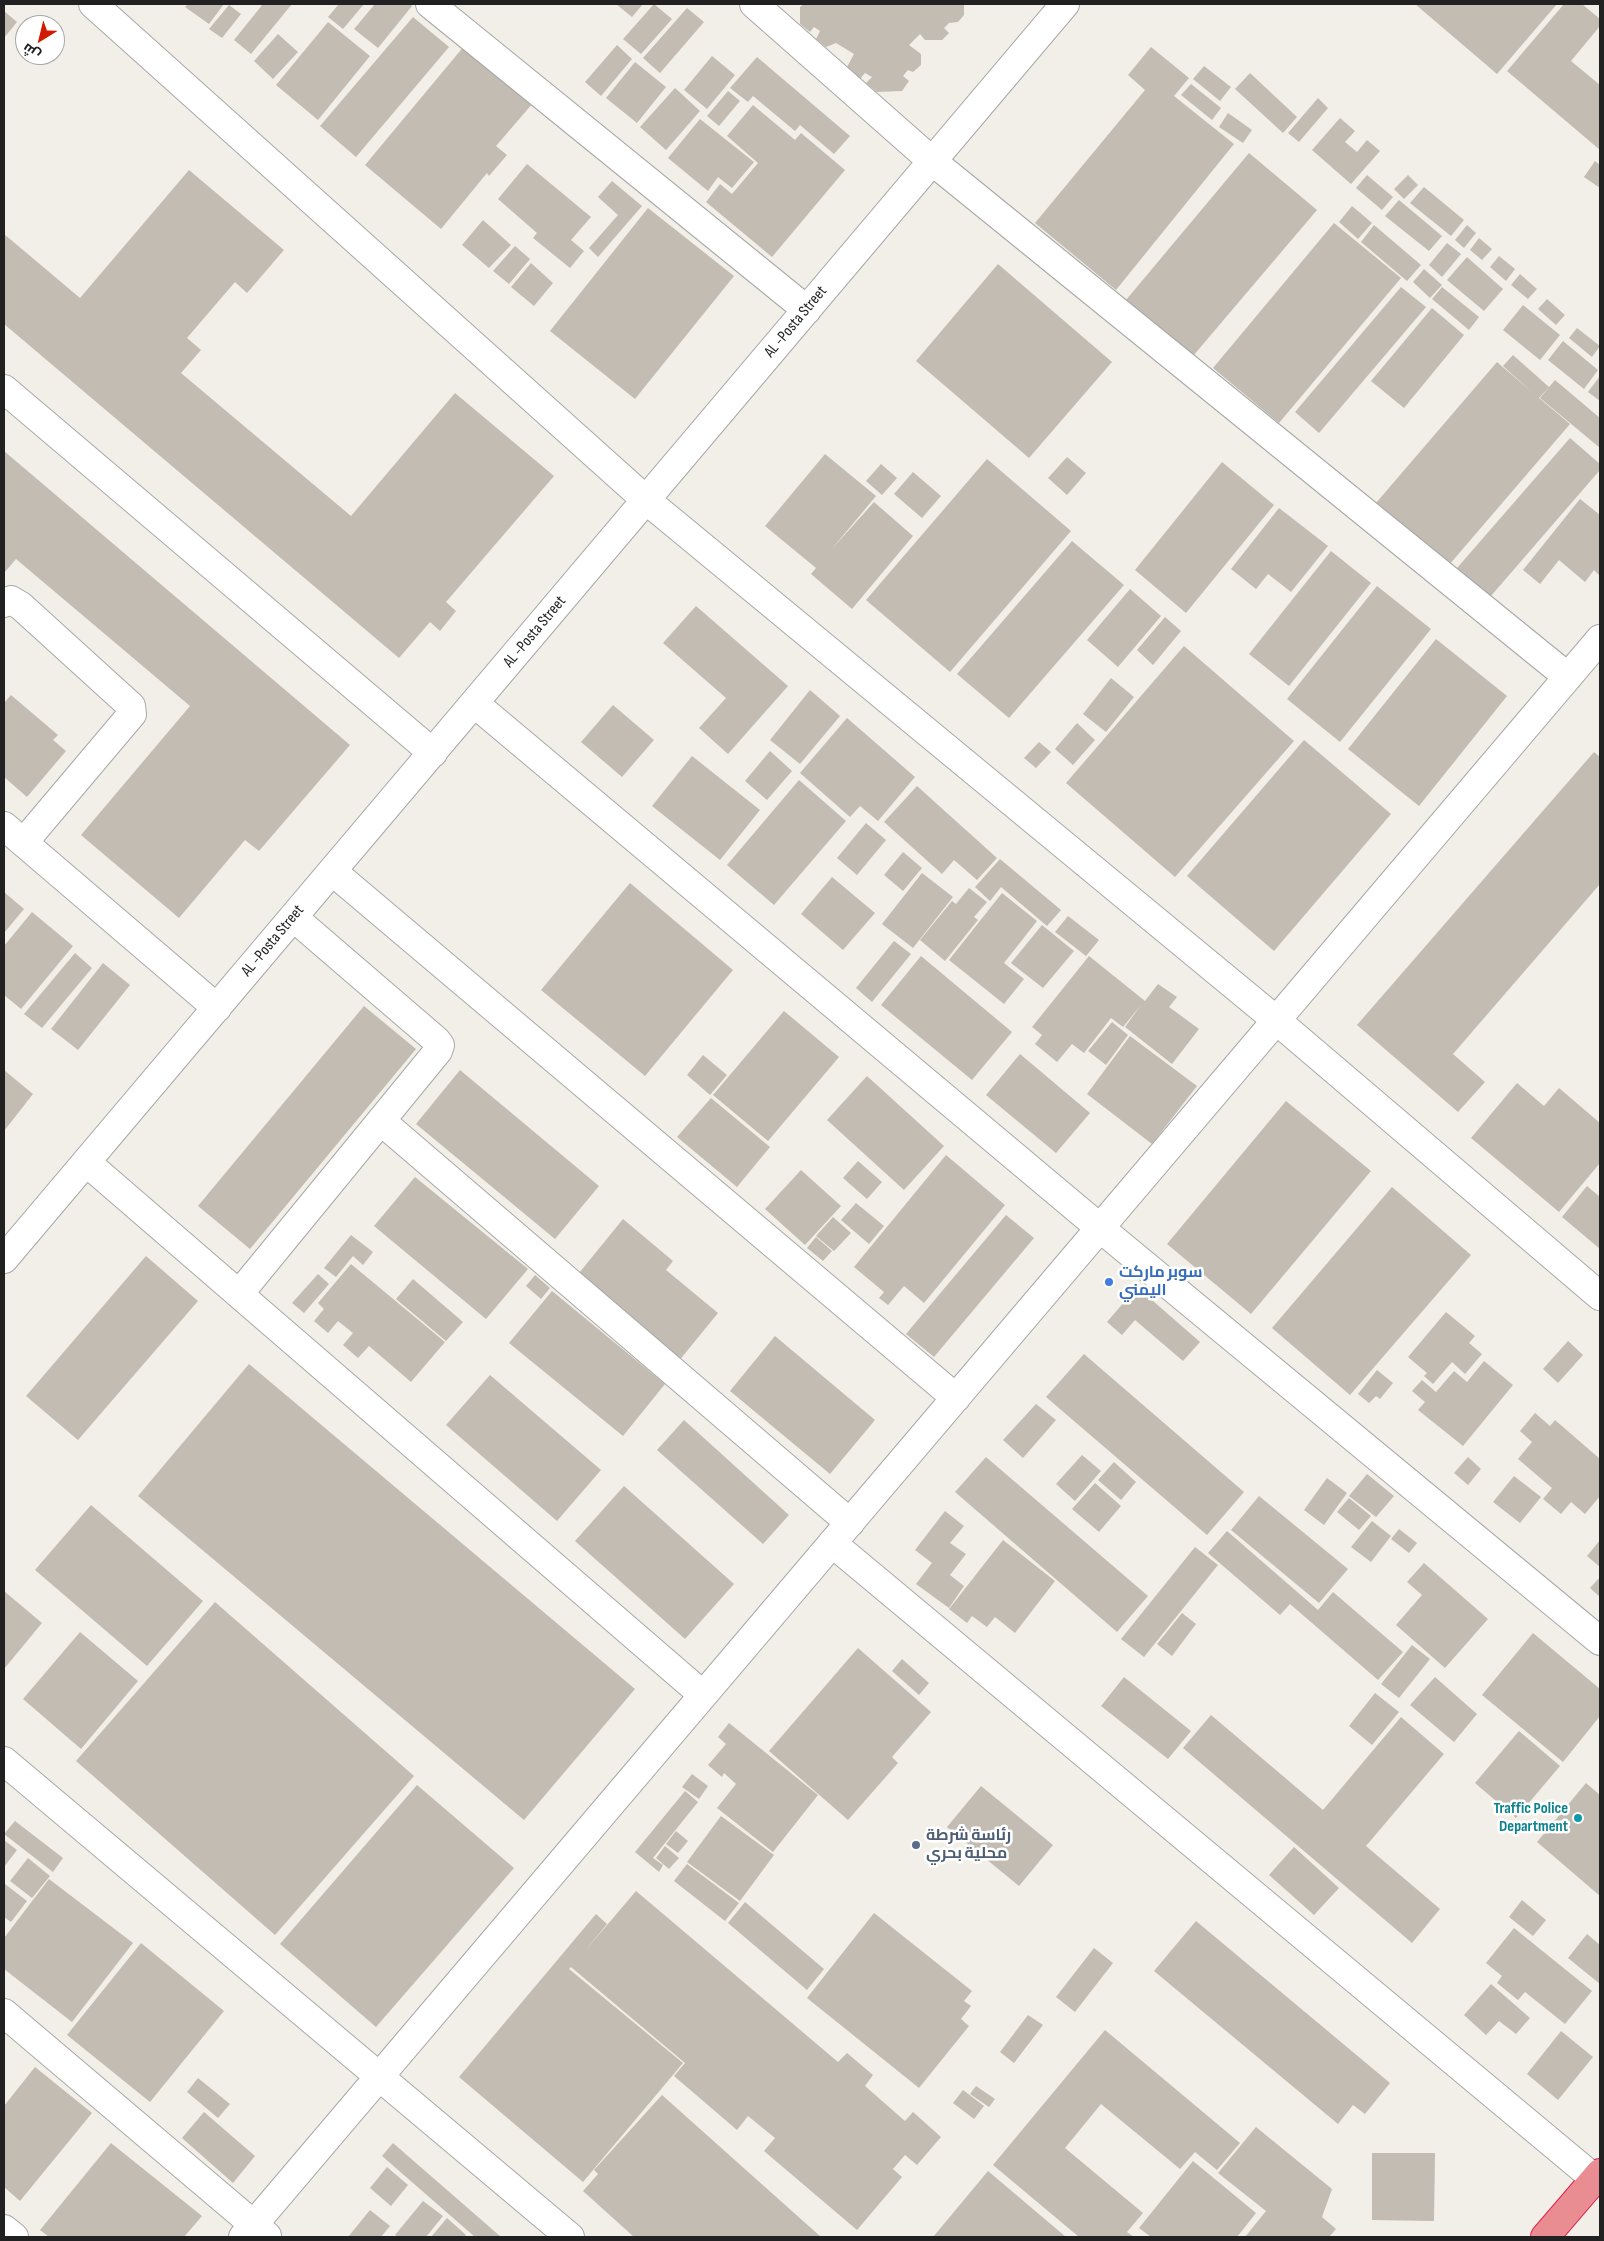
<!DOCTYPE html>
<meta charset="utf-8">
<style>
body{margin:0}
#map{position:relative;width:1604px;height:2241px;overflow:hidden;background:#f1efe7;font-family:"Sofia Sans Condensed",Cairo,sans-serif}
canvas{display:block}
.frame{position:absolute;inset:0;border:5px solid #212121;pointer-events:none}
.north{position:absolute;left:15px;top:15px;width:50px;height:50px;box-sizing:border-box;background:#fff;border:1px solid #a6a6a6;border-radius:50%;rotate:216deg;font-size:14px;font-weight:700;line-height:20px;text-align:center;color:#212121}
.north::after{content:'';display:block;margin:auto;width:18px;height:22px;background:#d11a00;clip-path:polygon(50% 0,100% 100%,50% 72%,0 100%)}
</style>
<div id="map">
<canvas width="1604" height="2241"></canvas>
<div class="frame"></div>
<div class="north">ش</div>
</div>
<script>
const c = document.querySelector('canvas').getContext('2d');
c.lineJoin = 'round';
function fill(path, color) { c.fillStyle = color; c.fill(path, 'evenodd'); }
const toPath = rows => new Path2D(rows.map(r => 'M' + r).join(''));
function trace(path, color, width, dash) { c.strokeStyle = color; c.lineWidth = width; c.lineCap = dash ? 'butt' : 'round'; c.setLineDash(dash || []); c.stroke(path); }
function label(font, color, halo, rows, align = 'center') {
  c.font = font + ' "Sofia Sans Condensed",Cairo,sans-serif'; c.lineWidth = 5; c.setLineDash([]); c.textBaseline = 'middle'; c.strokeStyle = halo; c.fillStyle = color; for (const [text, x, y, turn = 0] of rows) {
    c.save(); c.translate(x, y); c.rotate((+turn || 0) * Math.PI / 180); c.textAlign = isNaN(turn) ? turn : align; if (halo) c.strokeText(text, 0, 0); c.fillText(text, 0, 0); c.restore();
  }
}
fill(toPath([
 [188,4,224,4,209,24,185,7],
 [263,4,292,4,251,54,234,40],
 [339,4,364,4,343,29,328,17],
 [375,4,410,4,412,6,378,48,354,29],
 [616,4,643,4,632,17],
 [654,4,672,19,641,54,623,39],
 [804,4,964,4,964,15,958,22,949,23,944,28,949,33,942,40,925,40,920,34,909,45,921,54,921,65,913,72,908,70,903,76,909,81,902,91,877,92,866,83,872,77,865,73,860,79,847,67,854,54,836,43,826,47,816,39,820,31,814,27,810,32,800,24,800,7],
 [1415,4,1557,4,1497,74],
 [1564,4,1582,4,1600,19,1600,26,1571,61,1600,85,1600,150,1507,71],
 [229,5,241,14,222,38,209,29],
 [687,8,704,22,660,73,643,58],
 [4,11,17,22,4,38],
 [413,17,449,47,356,157,320,126],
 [328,22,370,56,318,120,276,85],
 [278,34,298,52,273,79,254,61],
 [465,45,533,103,496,146,507,155,489,176,487,173,441,229,365,165],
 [617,45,632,59,601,96,585,82],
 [1151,47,1189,78,1174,96,1234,144,1116,290,1035,223,1145,90,1128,75],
 [712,56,735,75,707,109,684,90],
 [757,57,850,136,834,154,800,125,795,131,753,96,748,102,730,88],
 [635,62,666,87,637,123,606,98],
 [1204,66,1231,87,1220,101,1193,79],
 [1250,73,1297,117,1283,133,1235,89],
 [1191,84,1221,108,1212,120,1181,95],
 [675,88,700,111,666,150,640,127],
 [728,91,740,101,719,126,707,116],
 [1318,98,1328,108,1299,142,1288,133],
 [753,105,795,140,801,133,845,170,772,257,706,202,720,184,732,194,758,163,727,136],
 [1228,113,1252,130,1243,143,1219,127],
 [1340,118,1355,131,1345,142,1357,152,1367,140,1380,151,1351,184,1312,150],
 [700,119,754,162,732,188,718,177,708,191,668,158],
 [1249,153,1317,210,1193,356,1126,300],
 [1595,161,1600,165,1600,188,1584,177],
 [527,164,591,217,571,240,584,251,570,268,533,238,537,233,498,199],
 [189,170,284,250,247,293,235,282,187,338,201,350,181,373,351,516,455,393,554,476,446,602,456,611,440,631,430,622,399,658,4,324,4,234,80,298],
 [1367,175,1393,197,1382,210,1356,188],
 [1408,175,1418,185,1404,199,1394,189],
 [612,181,642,206,598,257,589,248,618,215,598,197],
 [1424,187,1464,220,1451,236,1410,203],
 [1399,200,1442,236,1429,251,1385,216],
 [1352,206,1372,223,1358,239,1339,222],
 [648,208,734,276,635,399,550,331],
 [483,220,511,245,489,268,462,245],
 [1334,223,1401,278,1279,423,1213,368],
 [1374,225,1421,265,1407,281,1361,242],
 [1467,225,1476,233,1464,248,1455,240],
 [1479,238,1492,249,1482,260,1470,250],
 [1447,243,1461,254,1442,277,1429,265],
 [515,246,530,259,509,284,493,271],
 [1499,256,1515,269,1506,281,1490,267],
 [1467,257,1503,289,1484,311,1447,280],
 [531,263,553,283,534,306,511,287],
 [998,264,1112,362,1029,458,916,361],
 [1424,269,1442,285,1430,298,1413,282],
 [1520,274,1537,289,1528,299,1511,285],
 [1401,287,1426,307,1319,433,1295,412],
 [1442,287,1479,317,1469,330,1432,299],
 [1547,299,1565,315,1556,325,1538,309],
 [1523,305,1560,335,1540,360,1503,330],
 [1432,308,1464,335,1404,408,1371,381],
 [1577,328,1600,346,1592,357,1569,338],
 [1563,341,1598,370,1584,389,1548,360],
 [1513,355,1549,387,1539,398,1570,424,1449,565,1376,503,1497,362,1533,393,1503,366],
 [1600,376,1600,401,1588,392],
 [1555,380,1600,418,1600,448,1540,398],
 [1570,438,1600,464,1600,470,1484,604,1451,575],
 [4,451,350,745,259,851,245,840,179,918,81,835,190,706,16,559,4,573],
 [825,454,876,496,831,550,874,502,913,536,852,609,811,574,816,568,765,526],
 [1067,457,1086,473,1067,495,1048,478],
 [987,459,1071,531,950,672,866,600],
 [1222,462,1274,505,1186,613,1135,570],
 [881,464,897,478,882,495,866,481],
 [913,472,941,496,922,518,894,494],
 [1580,499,1600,515,1600,576,1594,570,1585,582,1559,560,1540,584,1523,570],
 [1279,508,1328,546,1291,592,1268,574,1256,589,1231,569],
 [1072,541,1124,585,1009,718,957,674],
 [1331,551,1371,583,1289,686,1249,654],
 [1377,586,1431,629,1340,742,1287,699],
 [1130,589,1161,616,1118,667,1087,640],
 [696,606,788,686,728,754,699,728,726,698,663,643],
 [1165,617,1181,631,1153,665,1137,650],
 [1436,639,1507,696,1419,806,1348,749],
 [1184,646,1294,741,1175,877,1066,783],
 [1111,678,1134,697,1106,732,1083,714],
 [810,690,840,716,800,764,770,740],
 [11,695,58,735,53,740,66,751,27,797,4,777,4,703],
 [613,705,654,740,622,777,581,742],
 [847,718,915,777,878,821,860,806,850,817,800,773],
 [1077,723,1095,740,1073,765,1055,749],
 [1304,740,1391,814,1274,951,1187,876],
 [1039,742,1051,752,1036,768,1024,758],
 [770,751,792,771,767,800,745,781],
 [1594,752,1600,757,1600,884,1453,1054,1485,1082,1458,1112,1357,1025],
 [692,756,760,810,720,860,652,806],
 [799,780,846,821,774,905,727,865],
 [917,786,997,858,977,880,954,860,942,874,884,822],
 [866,823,886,840,857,875,837,858],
 [903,852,922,868,903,891,884,875],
 [1000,859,1061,910,1047,926,1001,887,990,901,975,887],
 [922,873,953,897,913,948,882,924],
 [832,877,875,913,843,950,801,914],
 [630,883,733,970,645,1076,541,990],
 [969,888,987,902,974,917,978,920,945,961,920,940,952,901,956,904],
 [4,892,24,909,4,933],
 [1002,893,1037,921,1004,963,1024,979,1004,1004,949,960],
 [32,912,73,946,21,1009,4,995,4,946],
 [1068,916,1099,940,1086,956,1055,932],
 [1042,925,1074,951,1043,988,1011,963],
 [894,941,911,954,872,1002,856,988],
 [75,953,92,968,42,1028,24,1014],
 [921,956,1012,1032,972,1080,881,1005],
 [1089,956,1145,1001,1158,984,1177,997,1169,1007,1199,1029,1172,1064,1125,1027,1141,1005,1123,1027,1111,1018,1084,1053,1072,1044,1057,1062,1035,1044,1042,1035,1032,1027],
 [103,963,130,985,78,1050,51,1029],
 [364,1006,416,1049,250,1249,198,1206],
 [784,1011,839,1057,768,1141,713,1095],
 [1112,1022,1128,1035,1106,1065,1088,1051],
 [1130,1036,1197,1086,1152,1144,1087,1094],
 [1020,1054,1090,1113,1056,1153,986,1095],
 [703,1055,727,1075,710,1095,687,1075],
 [4,1070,33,1094,4,1131],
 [460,1070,599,1186,555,1239,416,1124],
 [867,1076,944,1146,904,1190,827,1120],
 [1517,1083,1544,1106,1559,1088,1600,1123,1600,1163,1559,1212,1471,1138],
 [711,1098,770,1147,737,1187,677,1137],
 [1286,1101,1371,1171,1251,1314,1167,1244],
 [946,1155,1005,1205,924,1303,904,1286,888,1305,879,1298,884,1292,854,1267],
 [858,1161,882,1182,867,1199,843,1178],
 [801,1170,841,1206,805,1245,765,1209],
 [415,1177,528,1269,486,1319,374,1226],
 [1587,1186,1600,1197,1600,1249,1562,1217],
 [1392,1187,1471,1255,1350,1395,1272,1328],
 [856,1203,884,1226,869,1244,841,1220],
 [1006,1215,1034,1238,934,1357,906,1334],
 [833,1217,851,1233,834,1251,816,1236],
 [623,1219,673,1261,666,1270,718,1313,678,1362,575,1278],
 [351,1235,373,1252,363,1265,353,1256,336,1277,324,1268],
 [816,1237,832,1251,823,1261,807,1248],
 [146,1256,198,1301,78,1440,26,1396],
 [351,1264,445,1342,411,1382,369,1346,358,1358,343,1345,353,1333,338,1321,328,1333,314,1321,324,1309,318,1303],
 [318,1274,329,1284,304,1313,292,1303],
 [535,1275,550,1288,541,1299,526,1286],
 [413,1279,463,1322,446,1341,396,1299],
 [1137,1287,1200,1342,1183,1361,1135,1320,1122,1335,1107,1322],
 [552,1291,665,1384,623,1436,509,1343],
 [1446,1312,1475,1336,1469,1343,1482,1354,1465,1374,1452,1362,1433,1384,1424,1376,1427,1373,1408,1357],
 [775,1336,875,1420,830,1474,730,1391],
 [1568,1341,1583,1355,1558,1383,1543,1369],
 [1084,1354,1244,1492,1207,1535,1046,1397],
 [1484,1361,1513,1385,1463,1446,1418,1410,1425,1402,1412,1391,1422,1380,1436,1392,1454,1371,1467,1382],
 [249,1364,635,1689,524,1820,138,1496],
 [1377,1370,1393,1383,1380,1399,1376,1396,1369,1403,1358,1394],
 [490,1375,601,1470,557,1521,446,1425],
 [1036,1404,1056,1420,1023,1458,1003,1440],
 [1535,1413,1550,1426,1555,1420,1600,1459,1600,1496,1585,1514,1571,1502,1561,1514,1543,1499,1552,1488,1518,1459,1532,1442,1520,1431],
 [684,1420,789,1515,763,1544,657,1450],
 [1082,1455,1101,1471,1075,1501,1056,1484],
 [986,1457,1148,1596,1117,1632,955,1492],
 [1468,1457,1481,1469,1468,1485,1454,1473],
 [1114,1462,1136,1482,1121,1500,1098,1480],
 [1367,1474,1394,1496,1376,1517,1349,1496],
 [1514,1476,1541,1497,1520,1523,1493,1502],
 [1327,1478,1347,1493,1324,1525,1304,1510],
 [1095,1483,1121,1506,1099,1532,1072,1509],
 [624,1486,734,1584,685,1639,575,1541],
 [1259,1496,1348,1569,1319,1603,1231,1530],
 [1349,1498,1371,1516,1359,1530,1337,1512],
 [91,1505,203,1601,147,1666,35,1570],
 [945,1511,964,1526,950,1543,966,1554,950,1575,964,1586,949,1608,916,1584,932,1563,915,1550],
 [1372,1521,1391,1536,1371,1562,1351,1547],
 [1399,1529,1417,1543,1409,1553,1391,1539],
 [1227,1531,1318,1610,1333,1592,1403,1652,1378,1680,1290,1604,1280,1615,1208,1553],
 [1003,1540,1055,1581,1015,1633,995,1617,987,1627,972,1616,967,1623,949,1609],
 [1600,1540,1600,1567,1587,1556],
 [1195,1547,1218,1565,1144,1657,1121,1639],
 [1424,1563,1488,1619,1445,1668,1396,1625,1422,1595,1407,1582],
 [1600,1577,1600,1597,1590,1588],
 [4,1591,42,1623,4,1669],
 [215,1602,414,1776,275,1935,76,1761],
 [1182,1613,1196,1624,1172,1656,1157,1644],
 [80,1632,138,1681,81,1749,23,1699],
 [1533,1633,1600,1689,1600,1716,1563,1762,1482,1695],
 [1412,1645,1430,1659,1399,1698,1381,1684],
 [858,1648,931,1712,892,1757,898,1763,848,1820,769,1751],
 [902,1659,929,1683,919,1695,892,1671],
 [1124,1677,1191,1731,1168,1759,1101,1706],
 [1435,1677,1477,1714,1454,1742,1410,1705],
 [1375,1693,1399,1712,1372,1745,1349,1726],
 [1211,1715,1323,1810,1401,1717,1444,1754,1366,1846,1440,1909,1412,1943,1183,1748],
 [729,1723,818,1795,773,1852,717,1808,736,1784,724,1773,722,1777,708,1765,726,1744,718,1737],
 [1519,1731,1560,1766,1516,1818,1475,1783],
 [692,1774,708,1786,699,1799,682,1787],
 [1586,1783,1600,1795,1600,1896,1537,1842],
 [417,1785,514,1868,376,2027,280,1944],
 [981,1786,1053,1845,1019,1886,947,1827],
 [685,1791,698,1802,653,1858,663,1865,659,1872,635,1852],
 [721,1816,774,1855,740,1901,687,1862],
 [15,1821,63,1858,53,1872,4,1834],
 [676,1831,688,1841,678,1853,666,1844],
 [4,1840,17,1850,4,1867],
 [665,1846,679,1858,669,1869,656,1858],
 [1294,1847,1339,1888,1314,1915,1269,1875],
 [28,1858,50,1876,32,1898,10,1881],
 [687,1864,739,1903,725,1921,674,1881],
 [49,1879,133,1943,72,2022,4,1969,4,1938],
 [5,1884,27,1901,11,1922,4,1917],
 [636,1891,838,2062,847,2053,873,2075,865,2086,905,2121,913,2112,941,2137,917,2165,905,2155,893,2169,902,2177,857,2230,764,2151,775,2138,748,2116,737,2130,674,2076,685,2063,571,1967,569,1969,683,2063,583,2182,459,2077,596,1914,607,1924,585,1951],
 [1522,1900,1546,1920,1533,1936,1509,1917],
 [745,1902,824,1969,807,1990,728,1923],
 [874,1913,972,1991,964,2001,971,2006,961,2019,969,2026,919,2088,807,1998],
 [1196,1921,1390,2083,1365,2114,1353,2105,1338,2124,1154,1971],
 [1514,1928,1592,1991,1565,2024,1525,1992,1518,2000,1497,1983,1502,1976,1486,1963],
 [1587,1934,1600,1945,1600,1984,1568,1958],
 [141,1943,224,2011,150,2102,67,2035],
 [1094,1948,1113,1963,1075,2012,1056,1997],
 [1491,1984,1530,2018,1516,2034,1499,2021,1486,2035,1464,2015],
 [1028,2015,1043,2025,1014,2063,1000,2052],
 [1105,2030,1240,2143,1217,2170,1195,2152,1180,2169,1101,2104,1065,2148,1143,2213,1127,2232,1134,2237,1079,2237,993,2165],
 [1561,2031,1593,2057,1558,2100,1527,2074],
 [35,2067,92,2113,20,2201,4,2187,4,2106],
 [198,2078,230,2104,218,2118,187,2092],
 [976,2086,995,2099,989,2107,970,2094],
 [963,2090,984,2106,974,2119,953,2103],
 [662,2095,821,2237,634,2237,583,2191,598,2174,594,2170],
 [204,2112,255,2156,233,2183,182,2138],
 [1256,2127,1332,2189,1322,2217,1336,2229,1329,2237,1245,2237,1266,2211,1218,2173],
 [111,2143,202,2216,184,2237,49,2237,40,2230],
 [393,2143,501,2237,475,2237,382,2156],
 [1372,2153,1435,2153,1434,2221,1372,2220],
 [1193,2161,1256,2213,1237,2237,1151,2237,1139,2228],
 [387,2167,408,2185,391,2206,370,2188],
 [988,2171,1066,2237,933,2237],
 [423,2201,443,2216,426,2237,398,2237,395,2235],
 [370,2210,390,2226,381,2237,348,2237],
 [447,2218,466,2235,464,2237,431,2237]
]), '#c2bcb3');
const minor = toPath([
 [93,4,646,500,1276,1020,1600,1296],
 [430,4,807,310],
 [754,4,932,161,1568,677],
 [4,389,433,753],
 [4,603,11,600,21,606,131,706,132,714,24,842],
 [474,703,1100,1228,1600,1641],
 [4,826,217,1008],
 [332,871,956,1398],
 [381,1121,850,1523],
 [86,1162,703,1695],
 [4,1259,1065,4],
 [239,1294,438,1051,440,1045,436,1040,293,917],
 [832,1543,1595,2179],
 [4,1761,570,2237],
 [4,2013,267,2236],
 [4,2229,14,2237],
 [243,2237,1600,639]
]);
const highway = toPath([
 [1545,2237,1600,2173]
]);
trace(minor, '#a8a8a8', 30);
trace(highway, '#e0234c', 30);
trace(minor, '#fff', 28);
trace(highway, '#ea8d93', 28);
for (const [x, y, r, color] of [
 [1109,1282,5,"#3f7fe0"],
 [1578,1818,5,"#0f9aa8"],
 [916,1845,5,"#5c6f8a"]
]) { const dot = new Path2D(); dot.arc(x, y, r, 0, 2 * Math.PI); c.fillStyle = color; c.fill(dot); trace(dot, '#fff', 2); }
label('16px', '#212121', '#fff', [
 ["AL -Posta Street",796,322,-50],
 ["AL -Posta Street",535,632,-50],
 ["AL -Posta Street",273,941,-50]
]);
label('bold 16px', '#366cbe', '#fff', [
 ["سوبر ماركت",1119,1273],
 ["اليمني",1119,1291]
], 'left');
label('bold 16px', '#0d838f', '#fff', [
 ["Traffic Police",1568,1809],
 ["Department",1568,1827]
], 'right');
label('bold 16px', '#4e5e75', '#fff', [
 ["رئاسة شرطة",926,1836],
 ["محلية بحري",926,1854]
], 'left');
</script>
